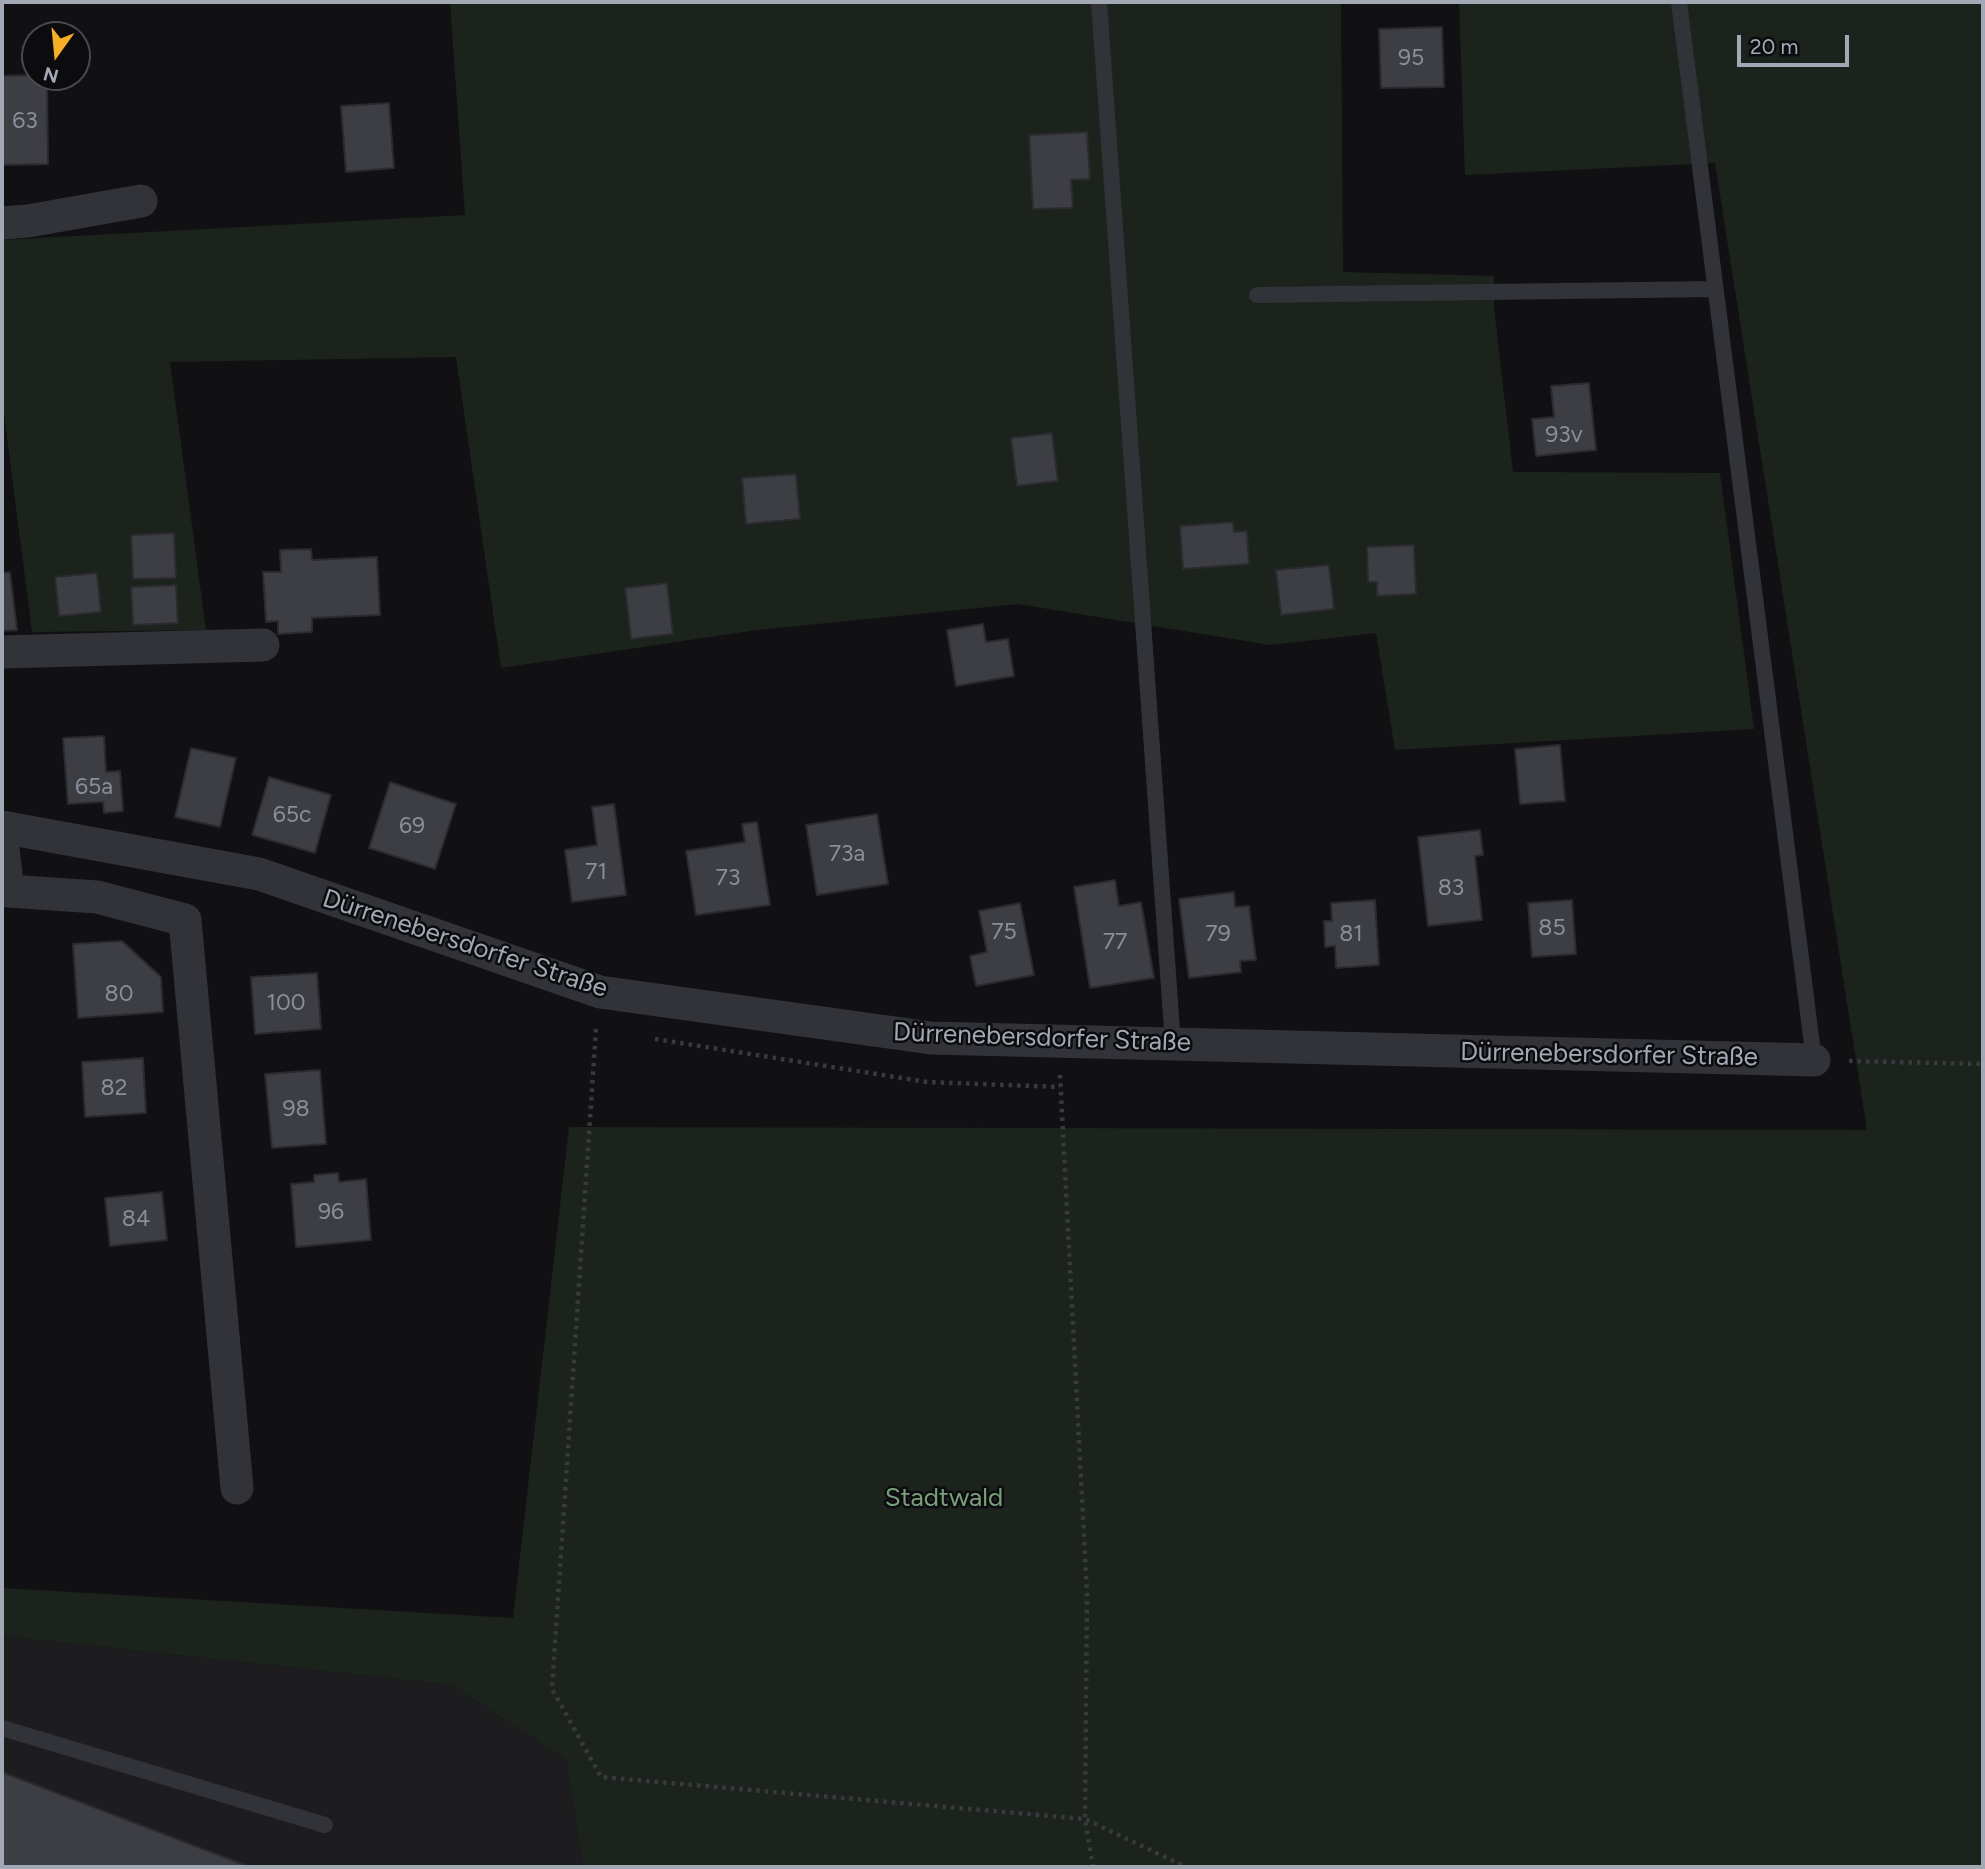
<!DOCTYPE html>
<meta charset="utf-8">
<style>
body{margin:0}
#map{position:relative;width:1985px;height:1869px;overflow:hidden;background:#111113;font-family:Figtree,sans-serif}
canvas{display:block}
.frame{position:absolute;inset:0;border:4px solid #a2a8b4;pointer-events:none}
.north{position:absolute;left:21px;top:21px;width:70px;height:70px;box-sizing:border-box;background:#0c0c0e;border:2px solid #484a50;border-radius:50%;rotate:195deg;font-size:19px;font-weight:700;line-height:28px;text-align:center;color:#a2a8b4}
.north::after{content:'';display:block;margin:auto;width:24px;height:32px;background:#f5b027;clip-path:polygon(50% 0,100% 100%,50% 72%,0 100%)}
.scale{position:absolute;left:1737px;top:35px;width:112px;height:32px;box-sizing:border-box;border:4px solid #a2a8b4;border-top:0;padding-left:9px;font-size:21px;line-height:24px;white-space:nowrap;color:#a2a8b4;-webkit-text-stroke:5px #0c0c0e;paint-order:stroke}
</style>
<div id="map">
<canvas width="1985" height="1869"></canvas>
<div class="frame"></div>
<div class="north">N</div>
<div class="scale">20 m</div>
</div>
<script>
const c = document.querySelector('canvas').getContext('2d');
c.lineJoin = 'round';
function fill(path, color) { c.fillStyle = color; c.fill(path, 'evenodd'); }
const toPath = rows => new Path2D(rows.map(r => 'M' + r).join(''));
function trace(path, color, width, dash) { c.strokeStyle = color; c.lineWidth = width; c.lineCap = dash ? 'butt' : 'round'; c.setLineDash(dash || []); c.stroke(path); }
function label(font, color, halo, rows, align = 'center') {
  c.font = font + ' Figtree,sans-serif'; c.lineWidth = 5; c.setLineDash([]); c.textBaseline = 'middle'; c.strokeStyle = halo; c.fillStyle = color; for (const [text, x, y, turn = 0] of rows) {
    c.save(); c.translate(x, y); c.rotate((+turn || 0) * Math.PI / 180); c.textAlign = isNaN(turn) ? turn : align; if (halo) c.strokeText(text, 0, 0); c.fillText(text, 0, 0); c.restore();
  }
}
fill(toPath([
 [2,1636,452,1685,566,1760,583,1867,2,1867]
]), '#1d1d20');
fill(toPath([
 [450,2,1341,2,1343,272,1494,276,1494,308,1513,472,1720,473,1754,729,1395,750,1376,633,1270,645,1018,604,757,630,501,668,456,357,170,362,206,630,32,632,2,398,2,240,465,215],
 [1459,2,1983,2,1983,1867,583,1867,566,1760,452,1685,2,1636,2,1588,513,1618,569,1127,1867,1130,1715,163,1465,175]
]), '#1c231d');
const building = toPath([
 [1442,27,1444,87,1381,88,1379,29,1442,27],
 [35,75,35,77,47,77,48,164,2,165,2,76,35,75],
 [389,103,394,168,346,172,341,106,389,103],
 [1087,132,1090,179,1071,180,1073,208,1033,209,1029,135,1087,132],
 [1589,383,1596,450,1536,456,1532,419,1554,417,1551,386,1589,383],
 [1052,433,1058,481,1017,486,1011,438,1052,433],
 [796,474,800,519,746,524,742,478,796,474],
 [1233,522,1234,532,1247,531,1249,564,1183,569,1180,526,1233,522],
 [174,533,176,578,133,579,131,535,174,533],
 [1414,545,1416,594,1377,596,1377,582,1368,582,1367,547,1414,545],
 [311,549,312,560,377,557,380,615,312,618,312,632,278,634,278,621,266,622,263,572,281,572,280,550,311,549],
 [1329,565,1334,609,1281,615,1276,570,1329,565],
 [10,572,17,630,2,631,2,573,10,572],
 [97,573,101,612,59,616,55,577,97,573],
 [667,583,673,634,631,639,625,588,667,583],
 [176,585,178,623,133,625,131,587,176,585],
 [983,624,986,642,1008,639,1014,676,956,686,947,630,983,624],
 [104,736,106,772,120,771,123,811,104,813,103,802,68,804,63,738,104,736],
 [1560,745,1565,801,1520,804,1515,749,1560,745],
 [191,748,236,758,220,827,175,817,191,748],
 [269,777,331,795,315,853,252,835,269,777],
 [390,782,456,804,435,869,369,848,390,782],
 [614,804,626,895,572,902,565,850,597,845,592,807,614,804],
 [877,814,888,884,817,895,806,825,877,814],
 [757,822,770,905,696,915,686,851,745,842,742,824,757,822],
 [1480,830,1483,855,1475,856,1482,920,1428,926,1418,837,1480,830],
 [1115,880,1119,906,1141,902,1154,978,1090,988,1074,887,1115,880],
 [1234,892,1235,907,1249,906,1256,960,1240,961,1241,972,1189,978,1179,899,1234,892],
 [1375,900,1379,965,1336,968,1335,946,1325,947,1324,921,1332,921,1331,903,1375,900],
 [1572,900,1576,954,1532,957,1528,903,1572,900],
 [1020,903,1034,975,976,986,970,956,987,952,979,911,1020,903],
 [122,941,161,977,163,1012,78,1018,73,944,122,941],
 [317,973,321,1029,255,1034,251,977,317,973],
 [143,1058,146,1113,85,1117,82,1062,143,1058],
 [320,1070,326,1144,272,1148,265,1074,320,1070],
 [338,1173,339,1182,366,1179,371,1240,296,1247,291,1184,314,1182,314,1175,338,1173],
 [162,1192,167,1240,110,1246,105,1198,162,1192],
 [2,1772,250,1867,2,1867,2,1772]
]);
fill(building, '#3d3e43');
trace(building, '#2b2b2f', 2);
trace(toPath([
 [596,1029,552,1689,601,1777,1085,1819,1186,1867],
 [655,1039,927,1082,1060,1087],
 [1849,1061,1983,1064],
 [1060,1075,1087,1594,1085,1819,1093,1867]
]), '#383a3f', 4.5, [3.5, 5]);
trace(toPath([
 [1099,2,1173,1044],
 [1679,2,1814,1060],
 [1257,295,1715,289],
 [2,1728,325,1825]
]), '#323338', 16);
trace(toPath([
 [2,223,28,221,141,201],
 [2,652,263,645],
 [2,827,259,874,600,992,931,1038,1814,1060],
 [2,840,8,891,97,897,185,920,237,1488]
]), '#323338', 33);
label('23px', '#898e98', null, [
 ["95",1411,58],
 ["63",25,121],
 ["93v",1564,435],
 ["65a",94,787],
 ["65c",292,815],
 ["69",412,826],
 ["73a",847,854],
 ["71",596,872],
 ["73",728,878],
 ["83",1451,888],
 ["85",1552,928],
 ["75",1004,932],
 ["79",1218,934],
 ["81",1351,934],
 ["77",1115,942],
 ["80",119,994],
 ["100",286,1003],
 ["82",114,1088],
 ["98",296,1109],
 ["96",331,1212],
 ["84",136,1219]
]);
label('26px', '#a2a8b4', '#0c0c0e', [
 ["Dürrenebersdorfer Straße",465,944,18],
 ["Dürrenebersdorfer Straße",1042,1038,2],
 ["Dürrenebersdorfer Straße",1609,1055,1]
]);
label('26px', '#79a07b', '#0c0c0e', [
 ["Stadtwald",944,1498]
]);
</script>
